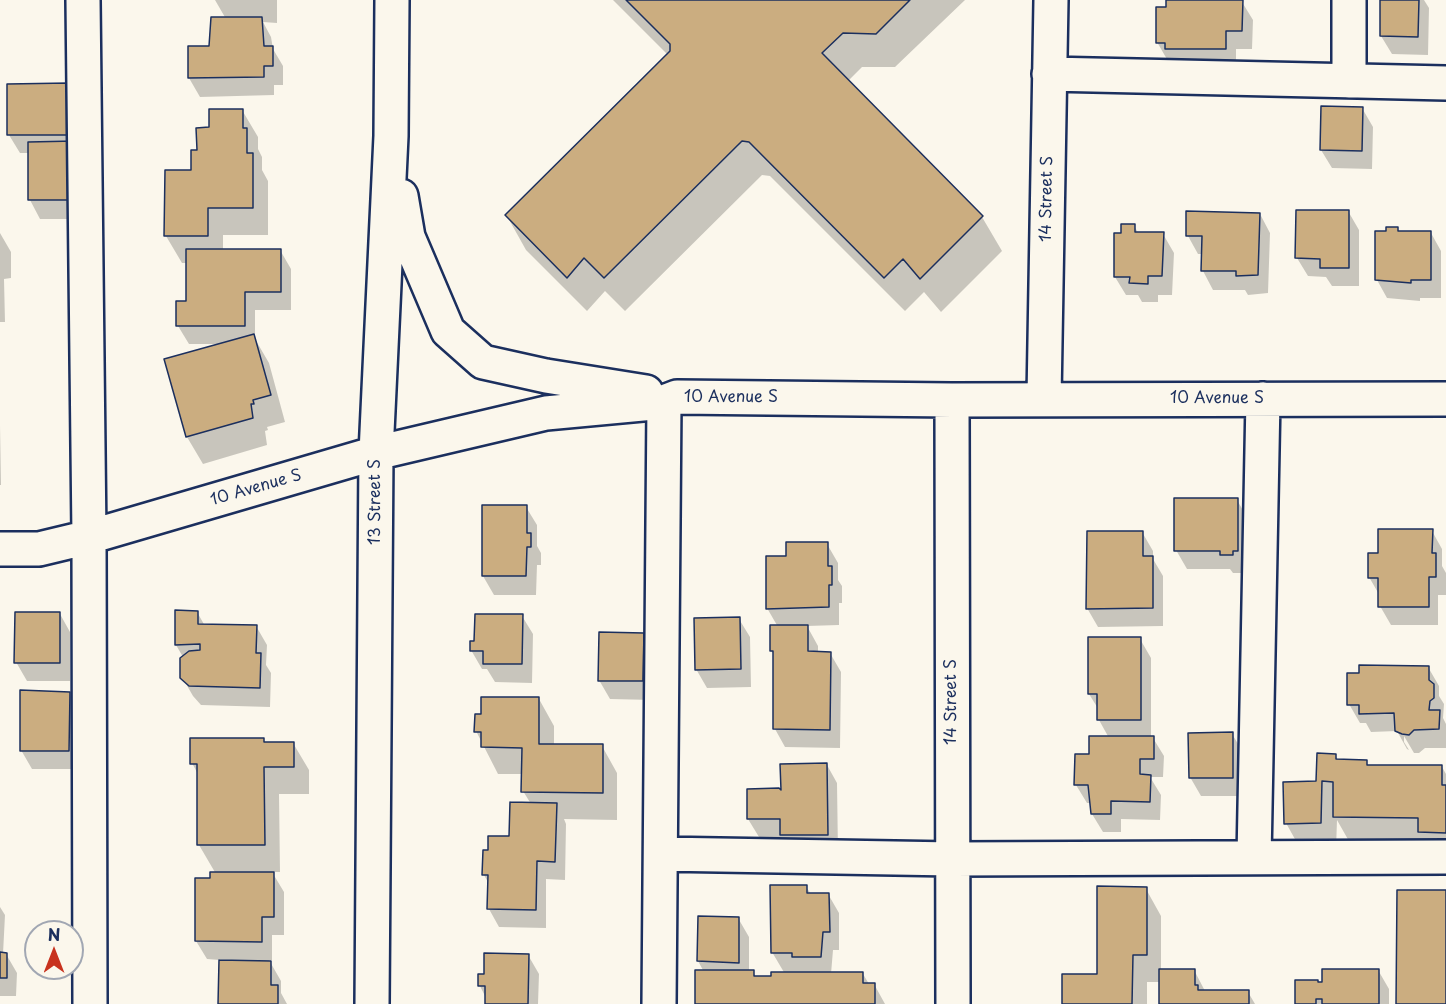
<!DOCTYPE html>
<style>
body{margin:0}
#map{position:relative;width:1446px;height:1004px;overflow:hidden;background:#fbf7ec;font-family:"Playpen Sans",sans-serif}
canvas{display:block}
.north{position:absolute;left:24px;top:920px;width:60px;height:60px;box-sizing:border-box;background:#fbf7ec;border:2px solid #a1a7b3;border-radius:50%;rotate:0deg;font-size:16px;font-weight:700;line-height:24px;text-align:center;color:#1b2f5e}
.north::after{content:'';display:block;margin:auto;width:21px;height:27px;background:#c8321e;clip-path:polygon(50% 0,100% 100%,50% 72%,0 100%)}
</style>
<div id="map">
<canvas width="1446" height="1004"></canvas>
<div class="north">N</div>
</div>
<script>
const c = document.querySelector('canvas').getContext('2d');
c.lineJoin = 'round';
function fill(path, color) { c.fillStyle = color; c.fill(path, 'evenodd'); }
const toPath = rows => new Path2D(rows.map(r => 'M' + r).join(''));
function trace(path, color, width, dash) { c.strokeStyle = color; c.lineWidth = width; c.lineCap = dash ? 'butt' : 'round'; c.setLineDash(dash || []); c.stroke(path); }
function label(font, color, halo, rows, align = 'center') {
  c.font = font + ' "Playpen Sans",sans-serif'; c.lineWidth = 6; c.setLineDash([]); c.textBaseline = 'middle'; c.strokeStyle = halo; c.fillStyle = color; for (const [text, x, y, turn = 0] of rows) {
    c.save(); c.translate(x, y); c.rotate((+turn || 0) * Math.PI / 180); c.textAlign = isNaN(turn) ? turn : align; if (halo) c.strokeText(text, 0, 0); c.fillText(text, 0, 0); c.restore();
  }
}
fill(toPath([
 [215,0,277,0,277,23,263,22,271,37,273,49,283,66,283,85,274,85,274,95,200,97,189,78,210,48,226,19],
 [613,0,965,0,895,67,862,67,848,81,982,217,1002,251,941,312,924,292,905,311,770,176,762,175,625,311,605,291,587,311,526,250,507,216,668,55],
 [1382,0,1424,0,1429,8,1428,55,1392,54,1381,36],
 [1242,2,1253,20,1252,49,1236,49,1236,68,1168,61,1157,42],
 [68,85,85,219,40,219,30,200,29,153,20,153,9,135],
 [1362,108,1373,127,1372,169,1332,168,1321,150],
 [242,110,258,137,258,149,262,157,262,170,268,181,268,235,223,235,223,250,280,250,291,269,291,310,255,310,255,339,269,363,285,422,267,427,268,430,265,431,267,445,203,464,187,437,166,361,220,344,189,344,178,326,187,302,187,263,182,263,166,236,193,172,199,152,210,128],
 [1348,211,1359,230,1359,286,1332,286,1326,277,1308,276,1297,258],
 [1260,214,1270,233,1268,293,1248,295,1245,290,1213,290,1203,271,1203,254,1198,254,1188,236],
 [1134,226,1139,234,1163,234,1174,253,1172,295,1158,295,1158,302,1142,302,1138,295,1126,295,1115,277,1123,235],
 [1397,228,1399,232,1431,233,1441,251,1441,298,1420,298,1420,301,1387,298,1377,280,1388,232],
 [0,233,11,252,11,278,4,279,5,322,0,322],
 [0,425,1,485,0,485],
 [1237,500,1248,519,1248,569,1243,569,1243,573,1233,573,1230,569,1187,569,1176,550],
 [483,507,526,507,537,525,537,546,541,553,541,565,537,565,536,595,494,595,483,576],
 [1432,531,1442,549,1442,566,1446,573,1446,595,1438,595,1438,625,1391,625,1380,606,1380,596,1369,577],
 [1142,532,1153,551,1153,559,1163,576,1163,626,1098,627,1087,608],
 [827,544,838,563,838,580,842,586,842,603,839,603,839,625,807,626,818,646,818,653,830,653,841,672,840,748,785,747,775,729,775,656,771,651,778,627,767,608,787,557],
 [197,612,205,626,256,626,267,645,266,665,271,673,270,707,201,705,193,696,182,677,183,657,176,645],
 [60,614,70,632,70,681,27,681,16,662],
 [522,616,533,634,532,683,495,682,487,669,482,669,471,650],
 [739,619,750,637,751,687,707,688,696,669],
 [643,635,654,653,653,700,610,699,599,680],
 [1140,639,1151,658,1151,738,1153,738,1164,756,1163,777,1150,777,1161,795,1160,820,1121,819,1121,832,1103,832,1092,814,1091,803,1087,803,1076,785,1090,756,1109,738,1099,720,1099,710,1089,694],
 [1428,667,1439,686,1439,696,1444,704,1443,718,1446,724,1446,748,1425,748,1419,753,1414,753,1404,736,1404,742,1409,750,1407,749,1397,731,1371,732,1366,723,1360,723,1349,704],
 [69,693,80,712,79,769,32,769,21,750],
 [539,699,554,726,554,746,602,746,617,773,617,820,564,819,566,824,565,880,546,879,546,928,499,927,489,909,489,884,484,875,490,851,510,838,531,804,523,791,523,774,498,774,476,731,483,716],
 [1232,734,1243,752,1243,796,1201,796,1190,777],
 [263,740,265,743,293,743,309,770,309,794,279,794,280,872,272,872,284,892,284,935,272,935,272,960,269,960,281,981,281,993,287,1004,220,1004,220,960,207,959,196,941,211,880,216,874,199,845,199,776,192,763],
 [1335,755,1339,761,1366,762,1369,767,1442,767,1446,774,1446,859,1350,843,1337,820,1336,850,1301,850,1286,823,1318,783],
 [827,765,837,783,838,853,792,853,783,837,759,837,748,819],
 [806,887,811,894,828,894,839,913,839,950,833,950,831,974,863,974,869,984,874,984,885,1004,696,1004,704,972,698,961,738,918,749,937,749,972,753,972,756,977,773,977,785,974,772,952],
 [1146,889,1161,916,1161,970,1194,970,1205,991,1248,992,1255,1004,1160,1004,1161,982,1147,982,1147,1004,1063,1004,1098,975],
 [0,907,5,915,3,954,6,954,17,973,16,996,0,996],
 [528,955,539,974,538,1004,486,1004,486,998,480,986,480,975,485,975],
 [1378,970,1389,989,1389,1004,1297,1004,1319,984]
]), '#0003');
const building = toPath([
 [626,0,910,0,876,34,843,33,822,53,983,216,920,279,903,259,884,278,749,142,742,141,604,278,584,258,567,278,505,215,670,51,670,44,626,0],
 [1166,0,1243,0,1242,31,1226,31,1226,49,1165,49,1165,43,1156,43,1156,7,1166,7,1166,0],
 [1380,0,1419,0,1418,37,1380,36,1380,0],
 [211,17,262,17,264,46,273,46,273,66,264,66,264,77,188,78,188,46,209,46,211,17],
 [69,83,69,135,7,135,7,84,69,83],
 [1321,106,1363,107,1362,151,1320,150,1321,106],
 [209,109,243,109,243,128,247,128,247,153,253,153,253,208,208,208,208,236,164,236,165,170,191,170,191,150,197,150,196,128,209,127,209,109],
 [75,141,75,200,28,200,28,142,75,141],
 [1296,210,1349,210,1349,268,1320,268,1320,259,1295,258,1296,210],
 [1186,211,1260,213,1258,275,1236,276,1236,271,1201,271,1202,236,1186,236,1186,211],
 [1121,224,1135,224,1135,232,1164,232,1162,276,1148,276,1148,284,1129,283,1130,277,1114,277,1114,233,1121,233,1121,224],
 [1386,227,1398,227,1398,231,1431,231,1431,280,1411,280,1411,283,1375,280,1375,231,1386,231,1386,227],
 [186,249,281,249,281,292,245,292,245,326,176,326,176,301,186,301,186,249],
 [254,334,271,395,253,400,254,404,251,404,253,418,186,437,164,359,254,334],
 [1174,498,1238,498,1238,551,1233,551,1233,555,1220,555,1220,551,1174,551,1174,498],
 [482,505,527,505,527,533,531,533,531,547,527,547,526,576,482,576,482,505],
 [1378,529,1433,529,1432,553,1436,553,1436,577,1429,577,1429,607,1378,607,1378,578,1368,578,1368,553,1378,553,1378,529],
 [1087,531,1143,531,1143,556,1153,556,1153,608,1086,609,1087,531],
 [786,542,828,542,828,566,832,566,832,585,829,585,829,607,766,609,766,556,786,556,786,542],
 [175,610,198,611,198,624,257,625,256,653,261,653,260,688,189,686,180,678,180,658,189,651,200,650,200,644,175,645,175,610],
 [15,612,60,612,60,663,14,663,15,612],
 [475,614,523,614,522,664,483,664,483,651,470,651,470,641,474,641,475,614],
 [740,617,741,669,695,670,694,618,740,617],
 [770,625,808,625,808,651,831,652,830,730,773,729,773,651,770,651,770,625],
 [599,632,644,633,643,681,598,681,599,632],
 [1088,637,1141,637,1141,720,1097,720,1097,694,1088,694,1088,637],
 [1359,665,1429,666,1429,680,1434,684,1434,698,1430,701,1429,710,1440,710,1439,729,1414,730,1409,735,1402,734,1395,731,1394,713,1359,714,1359,705,1347,705,1347,673,1359,673,1359,665],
 [20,690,70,692,69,751,20,751,20,690],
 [481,697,539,697,539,744,603,744,603,793,521,792,522,748,481,747,481,732,474,732,475,714,481,714,481,697],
 [1233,732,1233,778,1189,778,1188,733,1233,732],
 [1089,736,1154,736,1154,759,1140,759,1140,774,1151,775,1150,802,1111,801,1111,814,1091,814,1088,785,1074,785,1075,754,1089,754,1089,736],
 [190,738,264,738,264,742,294,742,294,767,264,767,265,845,197,845,197,764,190,764,190,738],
 [1317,753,1336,754,1336,759,1367,760,1367,765,1442,765,1442,785,1446,785,1446,833,1418,832,1418,818,1333,817,1333,782,1322,781,1321,823,1284,824,1283,782,1316,781,1317,753],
 [827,763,828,835,780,835,780,819,747,819,747,789,779,788,781,790,780,764,827,763],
 [510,802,557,803,555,862,537,861,536,910,487,909,488,875,482,875,483,850,488,850,488,836,509,836,510,802],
 [210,872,274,872,274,917,262,917,262,942,195,941,195,878,210,878,210,872],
 [770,885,807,885,807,893,829,893,830,932,823,932,821,957,792,957,792,953,771,953,770,885],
 [1097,886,1147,887,1147,955,1133,955,1132,1004,1062,1004,1062,974,1097,974,1097,886],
 [1397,890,1446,890,1446,1004,1396,1004,1397,890],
 [698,916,739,917,739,963,697,961,698,916],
 [0,952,7,953,7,978,0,978,0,952],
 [484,953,529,954,528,1004,485,1004,485,986,478,986,478,974,484,974,484,953],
 [219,960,271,961,271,985,278,985,278,1004,218,1004,219,960],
 [1159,969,1195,969,1195,985,1198,985,1198,990,1249,990,1249,1004,1159,1004,1159,969],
 [1322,969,1379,969,1379,1004,1322,1004,1322,999,1316,999,1316,1004,1295,1004,1295,980,1318,980,1318,982,1322,982,1322,969],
 [695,970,754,970,754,976,771,976,771,972,863,972,863,983,875,983,875,1004,695,1004,695,970]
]);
fill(building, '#cbad80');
trace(building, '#1b2f5e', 1.5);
const minor = toPath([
 [83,0,89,537,90,1004],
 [1349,0,1349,81],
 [1049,74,1446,83],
 [401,196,408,237,448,331,483,362,546,376,646,392],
 [1044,398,1051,0],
 [952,400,953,1004],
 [0,549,39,549,89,537,376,453,546,413,664,402,677,397,952,400,1446,399],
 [661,854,953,859,1446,857],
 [1254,858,1263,399],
 [372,1004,376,453,391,136,392,0],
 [659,1004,664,402]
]);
trace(minor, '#1b2f5e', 38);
trace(minor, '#fbf7ec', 33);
label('16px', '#1b2f5e', '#fbf7ec', [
 ["14 Street S",1047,199,-89],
 ["10 Avenue S",731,398],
 ["10 Avenue S",1217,399],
 ["10 Avenue S",256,488,-16],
 ["13 Street S",376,502,-90],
 ["14 Street S",952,702,-90]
]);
</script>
